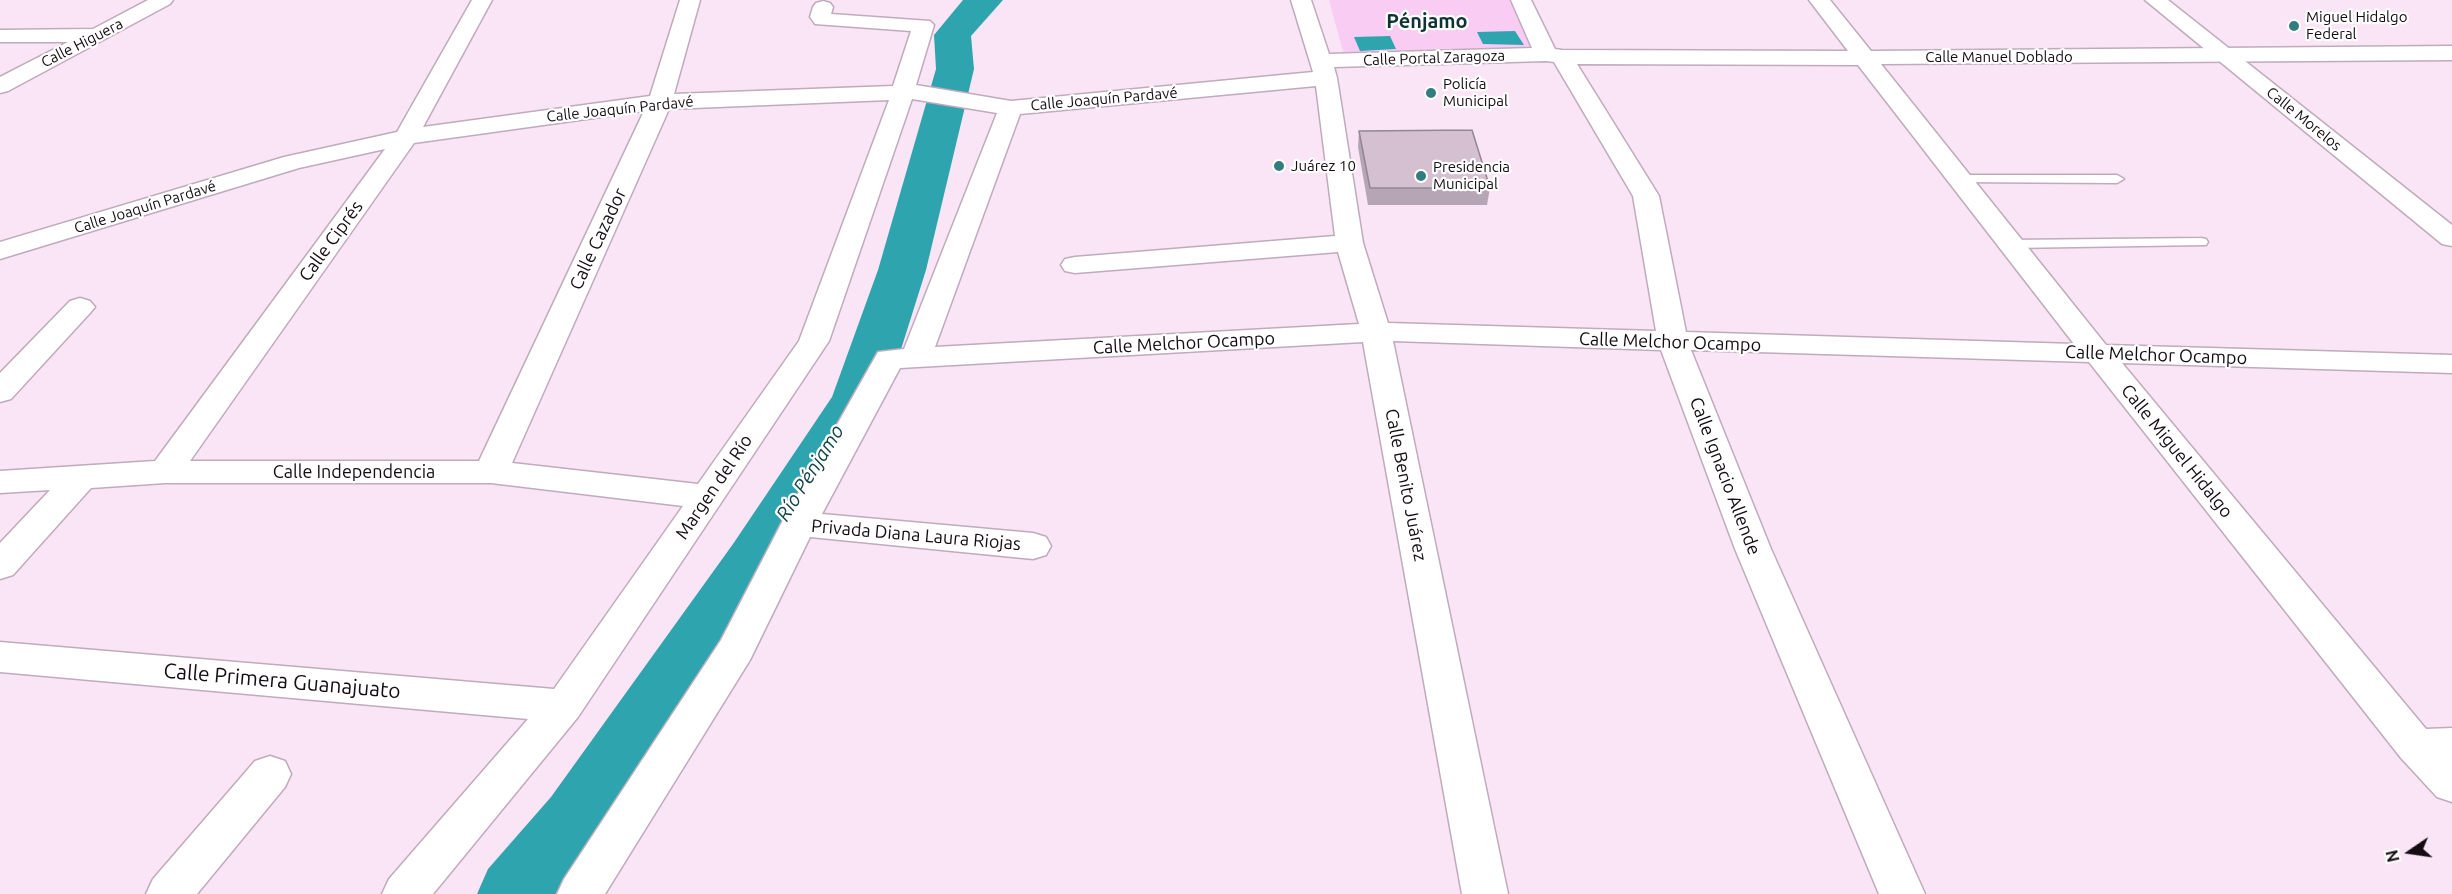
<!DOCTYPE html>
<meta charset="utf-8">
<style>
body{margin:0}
#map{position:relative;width:2452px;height:894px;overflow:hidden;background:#fae5f7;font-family:Ubuntu,sans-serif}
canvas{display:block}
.north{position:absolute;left:2380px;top:822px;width:60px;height:60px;-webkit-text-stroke:4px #fff;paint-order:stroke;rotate:257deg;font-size:16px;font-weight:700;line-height:24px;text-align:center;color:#130c12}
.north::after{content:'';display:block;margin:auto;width:21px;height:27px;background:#130c12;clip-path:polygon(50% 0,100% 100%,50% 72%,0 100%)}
</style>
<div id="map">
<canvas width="2452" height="894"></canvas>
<div class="north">N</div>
</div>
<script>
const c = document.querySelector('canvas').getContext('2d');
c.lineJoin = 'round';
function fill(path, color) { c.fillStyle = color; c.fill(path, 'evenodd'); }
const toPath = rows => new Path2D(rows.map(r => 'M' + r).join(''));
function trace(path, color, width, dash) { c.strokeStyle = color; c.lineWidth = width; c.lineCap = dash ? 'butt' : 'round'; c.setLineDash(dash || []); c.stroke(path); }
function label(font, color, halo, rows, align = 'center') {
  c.font = font + ' Ubuntu,sans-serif'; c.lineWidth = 4.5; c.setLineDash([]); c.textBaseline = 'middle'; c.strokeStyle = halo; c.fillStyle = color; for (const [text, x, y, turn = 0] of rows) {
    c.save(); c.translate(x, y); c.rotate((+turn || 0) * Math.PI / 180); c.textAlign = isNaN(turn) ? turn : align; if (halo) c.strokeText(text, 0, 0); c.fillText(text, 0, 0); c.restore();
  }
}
fill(toPath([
 [1329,0,1519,0,1543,51,1345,59]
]), '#f9ccf4');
fill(toPath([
 [1515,31,1524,45,1483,44,1477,32],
 [1390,36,1396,49,1360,51,1354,37]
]), '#2ea5ae');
fill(toPath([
 [963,0,1003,0,971,36,974,69,926,270,886,397,777,576,605,843,564,894,477,894,488,869,551,797,733,544,832,397,878,270,936,69,934,35,963,0]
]), '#2ea5ae');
const lane = toPath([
 [1960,175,2117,175,2124,179,2117,183,1955,182,1953,179,1960,175],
 [2201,238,2206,239,2208,242,2206,245,2010,248,2003,244,2010,240,2201,238]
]);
const street = toPath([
 [148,0,173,0,170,4,8,91,0,93,0,77,68,42,0,42,0,30,93,29,148,0],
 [472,0,492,0,423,127,650,96,680,0,700,0,674,94,893,86,911,31,815,24,810,17,813,7,816,3,823,1,830,3,833,7,831,14,930,21,934,25,916,85,1011,101,1313,72,1291,0,1311,0,1329,54,1532,48,1511,0,1531,0,1555,49,1562,50,1848,51,1809,0,1830,0,1871,51,2452,46,2452,60,1881,64,2106,345,2452,355,2452,373,2122,363,2426,729,2452,728,2452,802,2437,797,2401,758,2089,362,1691,350,1771,549,1925,894,1879,894,1735,549,1661,350,1393,341,1508,894,1462,894,1363,342,900,368,822,514,1033,533,1046,537,1051,546,1046,555,1033,559,810,537,750,660,605,894,557,894,564,879,721,640,781,524,874,359,878,352,904,349,997,113,912,99,829,341,578,717,433,894,382,894,389,879,528,719,0,672,0,642,554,689,683,506,491,483,165,483,91,488,13,575,0,579,0,543,50,490,0,493,0,471,155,461,385,149,299,168,0,259,0,242,284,157,397,132,472,0],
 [1546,61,1554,62,1633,196,1656,331,1388,323,1363,243,1337,78,1334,67,1546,61],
 [1577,64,1858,65,2074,344,1686,332,1659,196,1577,64],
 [1316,86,1335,236,1075,257,1065,259,1061,265,1065,271,1075,273,1338,252,1359,324,935,347,1020,114,1316,86],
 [889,100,799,341,698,484,512,463,669,109,889,100],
 [644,111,479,461,190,461,414,143,644,111],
 [80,298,90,301,95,307,90,313,11,399,0,402,0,373,70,301,80,298],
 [270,756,285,761,291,774,285,787,197,894,146,894,153,879,255,761,270,756]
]);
const secondary = toPath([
 [2145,0,2168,0,2452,225,2452,246,2442,244,2145,0]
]);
trace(lane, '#bfabbc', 3);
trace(street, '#bfabbc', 3);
trace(secondary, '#bfabbc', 3);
fill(lane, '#fff');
fill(street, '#fff');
fill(secondary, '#fff');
fill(toPath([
 [1359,131,1490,188,1487,205,1368,205,1358,147]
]), '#b6a5b4');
const building = toPath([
 [1472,130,1490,188,1370,188,1359,131,1472,130]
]);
fill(building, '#d4c0d1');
trace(building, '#948692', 1.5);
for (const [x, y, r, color] of [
 [2294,26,6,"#337c82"],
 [1431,93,6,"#337c82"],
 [1279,166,6,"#337c82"],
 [1421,176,6,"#337c82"]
]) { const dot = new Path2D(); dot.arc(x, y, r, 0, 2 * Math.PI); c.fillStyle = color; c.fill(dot); trace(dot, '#fff', 2); }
label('15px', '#130c12', '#fff', [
 ["Miguel Hidalgo",2306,17],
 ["Federal",2306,34],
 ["Policía",1443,84],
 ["Municipal",1443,101],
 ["Juárez 10",1291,166],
 ["Presidencia",1433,167],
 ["Municipal",1433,184]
], 'left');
label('15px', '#130c12', '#fff', [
 ["Calle Higuera",82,43,-27],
 ["Calle Manuel Doblado",1999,57],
 ["Calle Portal Zaragoza",1434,58,-2],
 ["Calle Joaquín Pardavé",1104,99,-5],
 ["Calle Joaquín Pardavé",620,109,-6],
 ["Calle Morelos",2304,119,39],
 ["Calle Joaquín Pardavé",145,207,-17]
]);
label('18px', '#130c12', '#fff', [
 ["Calle Cazador",598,239,-65],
 ["Calle Ciprés",331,241,-54],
 ["Calle Melchor Ocampo",1670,342,2],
 ["Calle Melchor Ocampo",1184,343,-3],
 ["Calle Melchor Ocampo",2156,355,2],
 ["Calle Miguel Hidalgo",2177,451,51],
 ["Calle Independencia",354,472],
 ["Calle Ignacio Allende",1725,476,69],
 ["Calle Benito Juárez",1406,485,79],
 ["Margen del Río",714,487,-56],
 ["Privada Diana Laura Riojas",916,535,5]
]);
label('bold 20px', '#0f3235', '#fff', [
 ["Pénjamo",1427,21]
]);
label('italic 20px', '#104347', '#fff', [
 ["Río Pénjamo",810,473,-58]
]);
label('21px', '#130c12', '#fff', [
 ["Calle Primera Guanajuato",282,681,5]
]);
</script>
